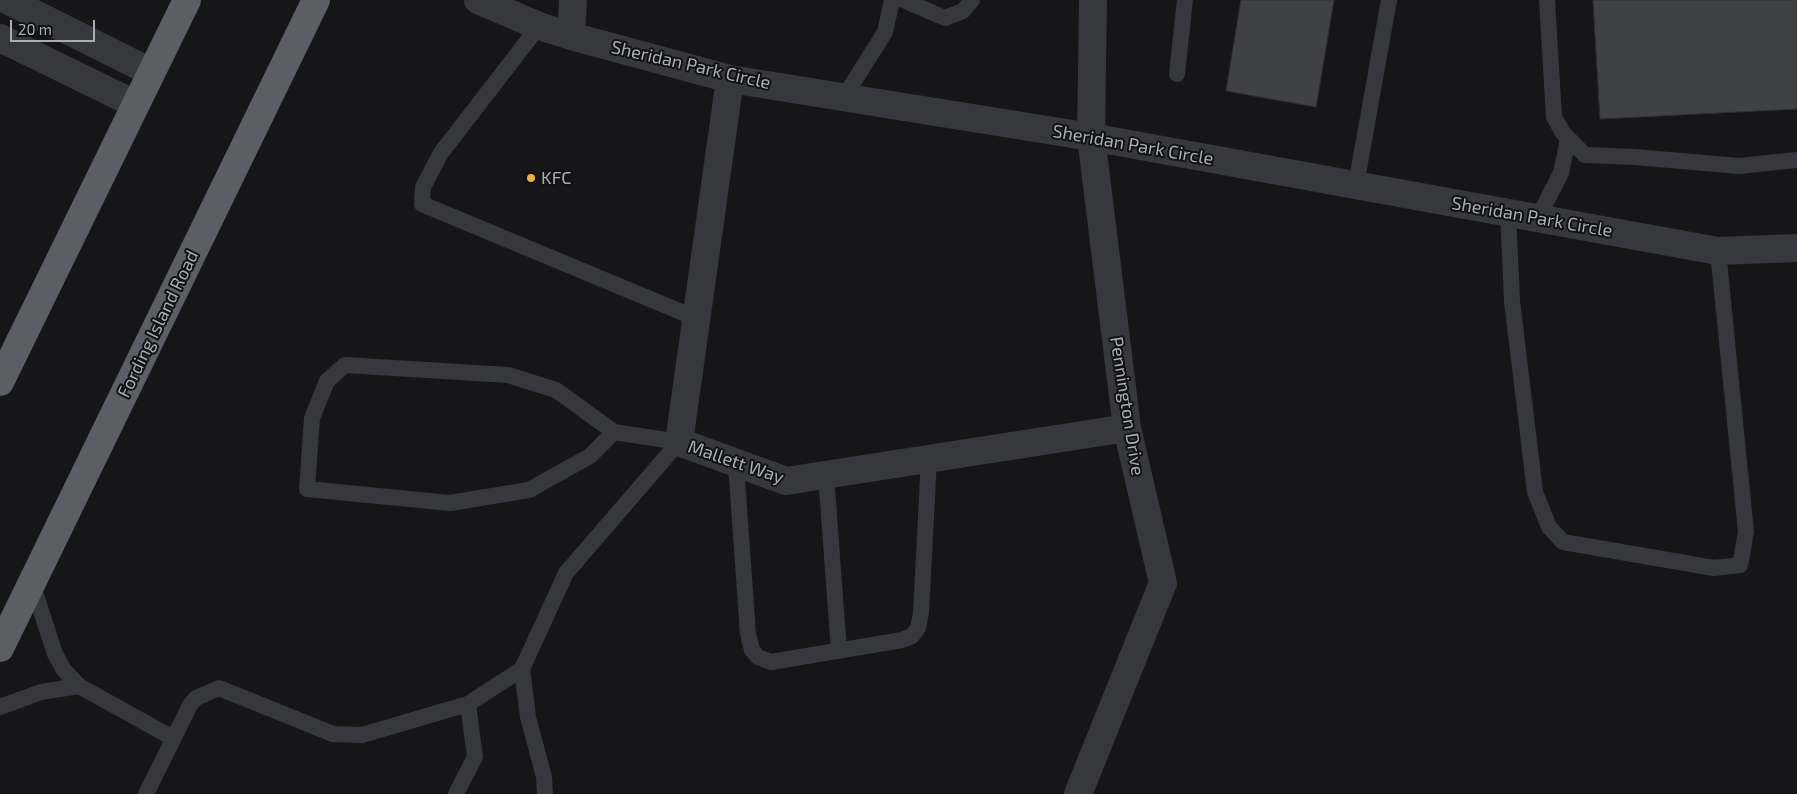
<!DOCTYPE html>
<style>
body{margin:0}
#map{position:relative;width:1797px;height:794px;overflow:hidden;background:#161618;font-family:"Exo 2",sans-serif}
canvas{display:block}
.scale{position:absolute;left:10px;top:20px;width:85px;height:22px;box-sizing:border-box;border:2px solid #a8adb8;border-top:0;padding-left:6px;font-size:15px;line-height:18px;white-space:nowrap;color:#a8adb8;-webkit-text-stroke:4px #111113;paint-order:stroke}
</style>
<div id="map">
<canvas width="1797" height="794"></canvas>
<div class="scale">20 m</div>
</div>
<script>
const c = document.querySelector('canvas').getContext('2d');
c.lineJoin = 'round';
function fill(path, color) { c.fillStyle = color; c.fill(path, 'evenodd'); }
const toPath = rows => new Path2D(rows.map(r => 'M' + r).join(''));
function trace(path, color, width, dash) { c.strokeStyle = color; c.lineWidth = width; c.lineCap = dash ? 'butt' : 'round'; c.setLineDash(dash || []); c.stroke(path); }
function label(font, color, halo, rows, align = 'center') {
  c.font = font + ' "Exo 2",sans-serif'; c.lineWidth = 4; c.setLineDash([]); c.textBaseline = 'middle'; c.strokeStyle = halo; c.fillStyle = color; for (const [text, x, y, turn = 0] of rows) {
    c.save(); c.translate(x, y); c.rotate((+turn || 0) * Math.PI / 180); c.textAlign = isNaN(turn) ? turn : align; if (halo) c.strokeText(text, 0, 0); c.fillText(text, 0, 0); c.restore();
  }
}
const building = toPath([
 [1241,0,1334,0,1316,107,1226,91,1241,0],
 [1593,0,1797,0,1797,109,1600,119,1593,0]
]);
fill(building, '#404145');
trace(building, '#303034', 1);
trace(toPath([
 [903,0,945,18,963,11,972,0],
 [1547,0,1554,117,1563,133,1585,155,1635,157,1739,166,1797,160],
 [539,26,441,153,423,187,422,204,698,319],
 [1177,74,1185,0],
 [844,97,885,32,892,0],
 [1356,185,1389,0],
 [1508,213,1512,301,1535,492,1549,527,1563,542,1714,568,1740,565,1746,532,1718,251],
 [1538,218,1561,173,1568,139],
 [614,432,590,456,529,490,450,503,307,489,312,418,327,381,345,365,508,375,556,390,614,432,679,442],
 [736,464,748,634,752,650,758,657,771,662,902,640,912,636,918,628,921,613,929,459],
 [826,475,839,651],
 [522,669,528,717,544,777,545,794],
 [79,686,173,738],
 [0,707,41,692,79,686,64,670,55,654,32,583],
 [146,794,190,705,196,698,219,688,333,734,362,735,468,704],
 [456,794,475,757,468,704,522,669,566,573,679,442]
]), '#37383d', 16);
trace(toPath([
 [7,0,151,72],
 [478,0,539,26,571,36,730,79,1091,137,1718,251,1797,248],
 [571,36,573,0],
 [0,38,135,104],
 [730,79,679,442,786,481,1127,428],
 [1078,794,1163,583,1127,428,1091,137,1093,0]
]), '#37383d', 28);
trace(toPath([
 [0,382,187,0],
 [0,648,316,0]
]), '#5b5e65', 28);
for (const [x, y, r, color] of [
 [531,178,5,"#f2b134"]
]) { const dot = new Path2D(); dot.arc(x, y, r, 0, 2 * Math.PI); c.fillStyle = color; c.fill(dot); trace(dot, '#111113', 2); }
label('18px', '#a8adb8', '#111113', [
 ["Sheridan Park Circle",691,65,13],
 ["Sheridan Park Circle",1133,145,10],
 ["Sheridan Park Circle",1532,217,10],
 ["Fording Island Road",158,324,-64],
 ["Pennington Drive",1127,406,81],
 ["Mallett Way",736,462,19]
]);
label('18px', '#a8adb8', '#111113', [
 ["KFC",541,178]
], 'left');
</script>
